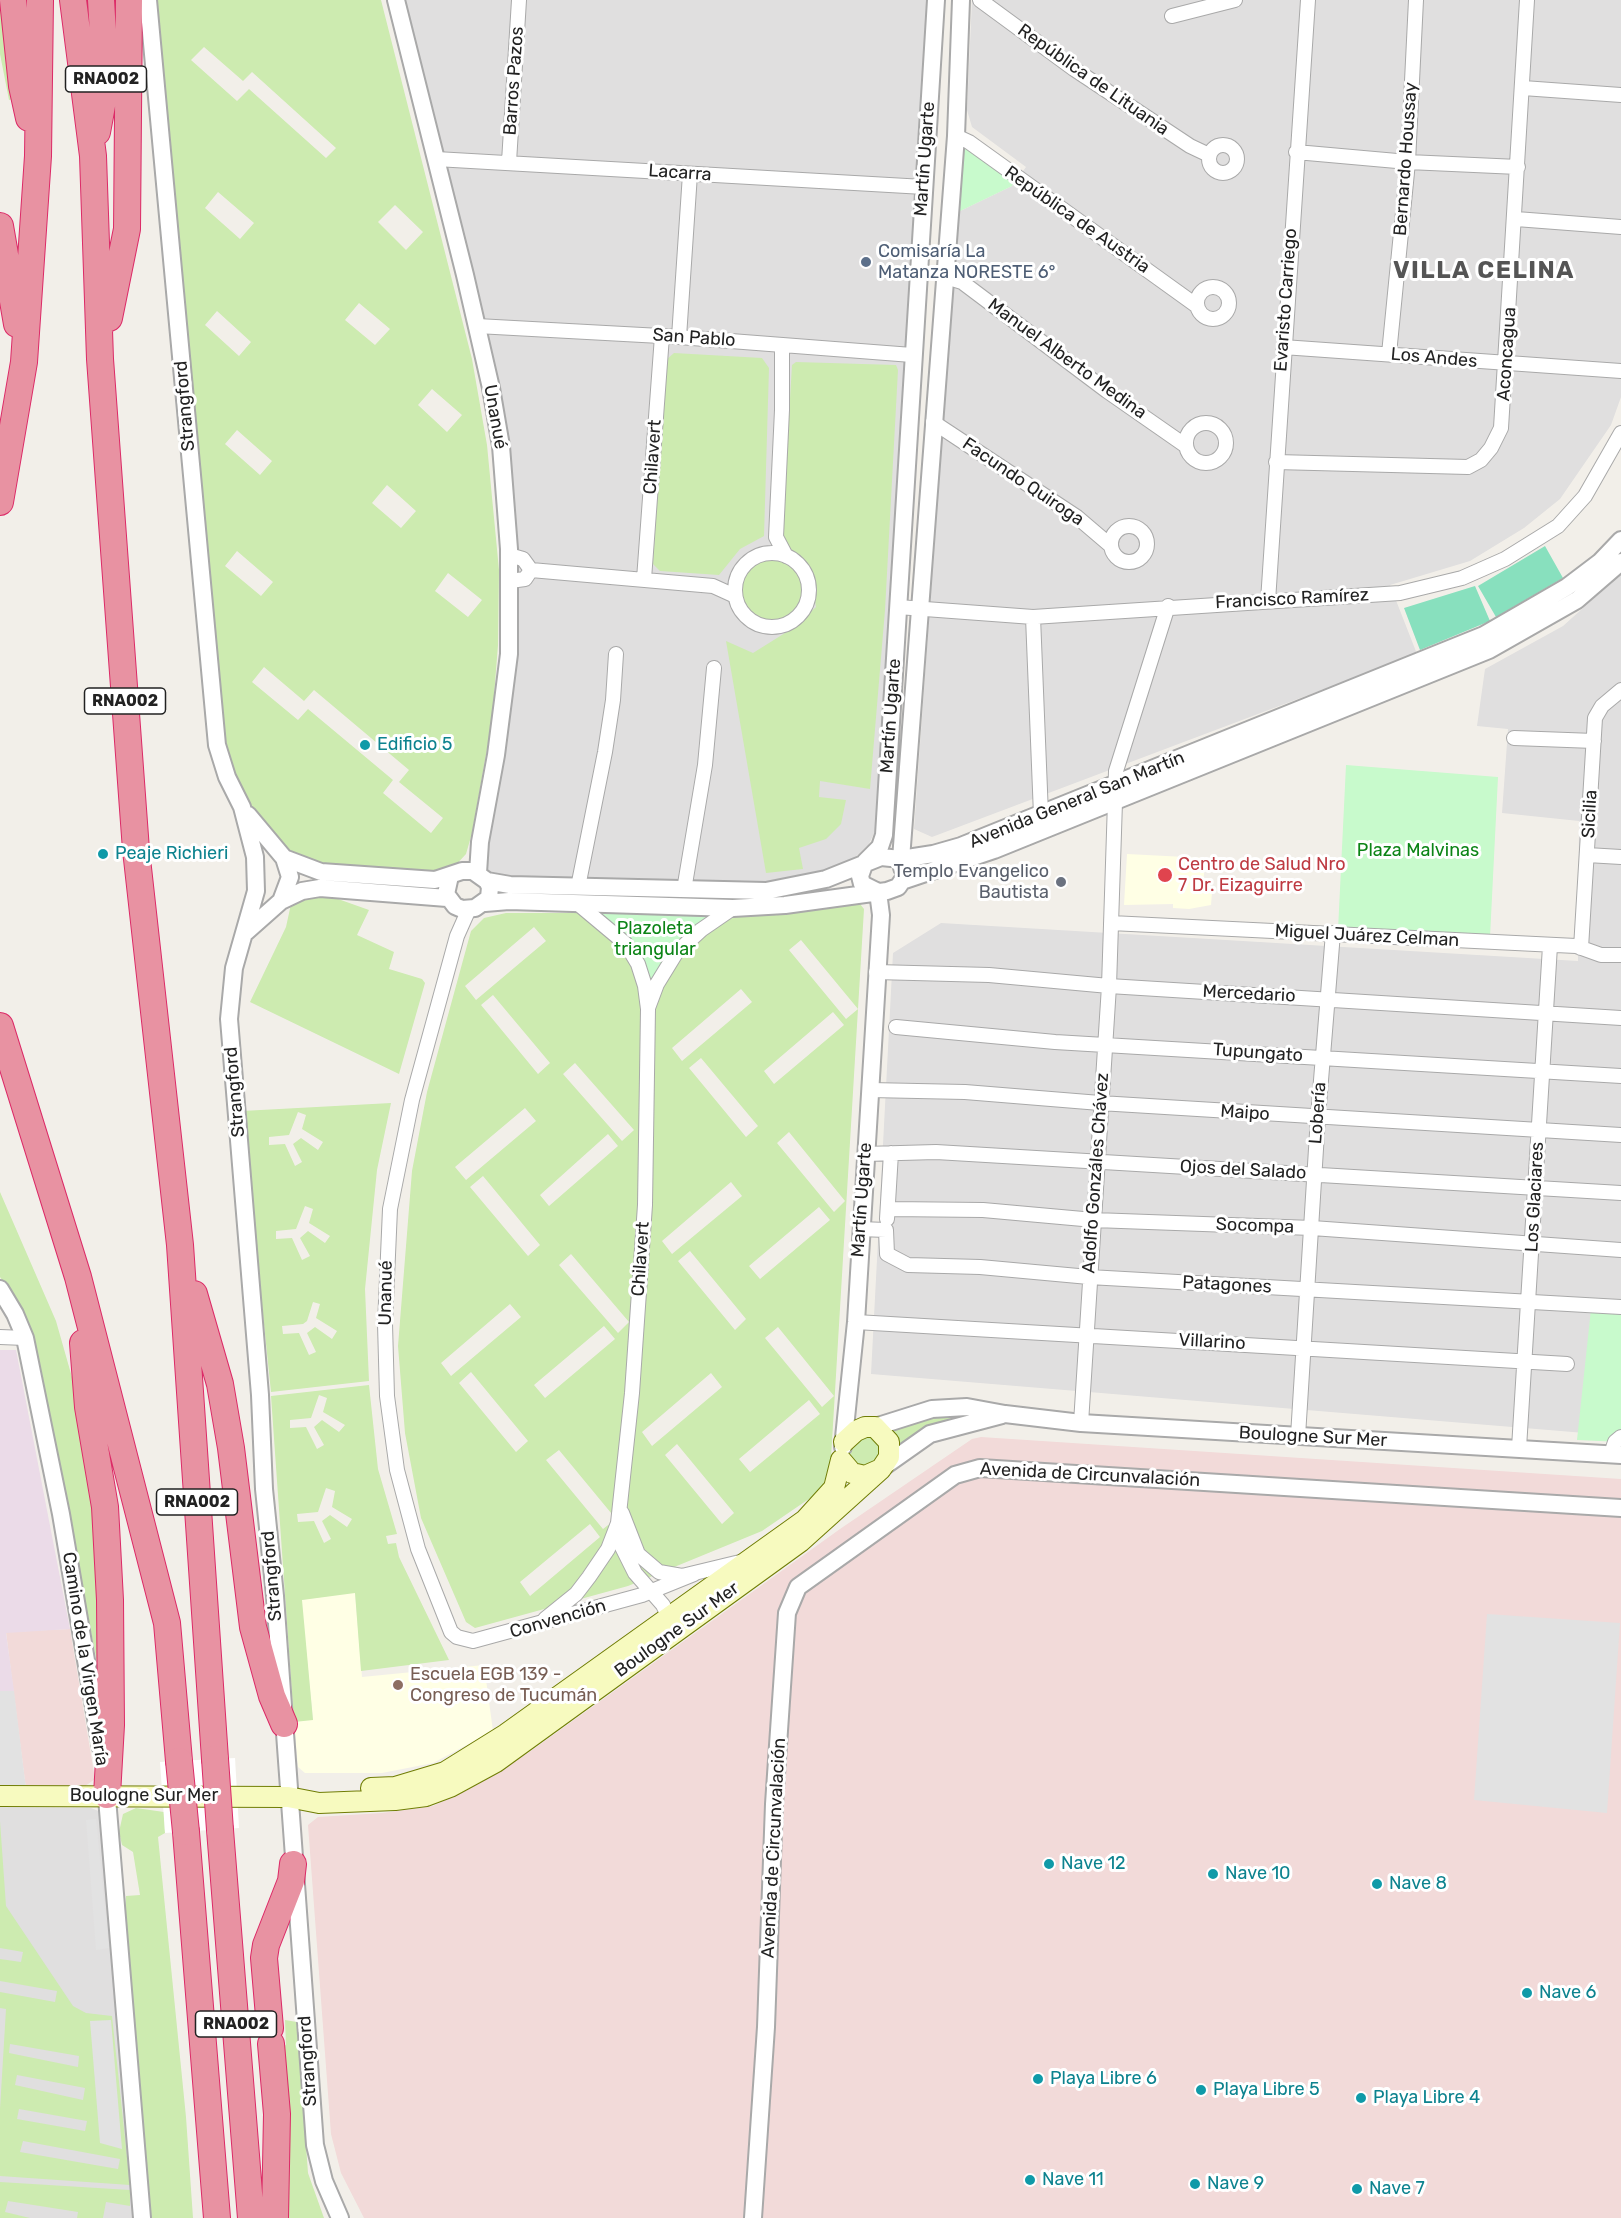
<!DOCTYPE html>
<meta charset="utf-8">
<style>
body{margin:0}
canvas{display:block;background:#f2efe9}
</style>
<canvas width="1621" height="2218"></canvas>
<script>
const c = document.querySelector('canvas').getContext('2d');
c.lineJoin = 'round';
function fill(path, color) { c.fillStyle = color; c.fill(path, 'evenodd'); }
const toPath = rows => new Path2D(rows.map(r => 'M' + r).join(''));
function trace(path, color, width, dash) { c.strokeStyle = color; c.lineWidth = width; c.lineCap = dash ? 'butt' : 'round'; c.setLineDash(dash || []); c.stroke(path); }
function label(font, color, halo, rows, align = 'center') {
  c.font = font + ' Rubik,sans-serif'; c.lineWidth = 6; c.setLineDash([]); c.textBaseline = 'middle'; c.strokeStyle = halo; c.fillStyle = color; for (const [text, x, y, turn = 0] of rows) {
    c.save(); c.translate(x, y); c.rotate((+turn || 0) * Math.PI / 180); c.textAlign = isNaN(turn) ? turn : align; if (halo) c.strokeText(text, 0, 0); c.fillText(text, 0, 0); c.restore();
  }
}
fill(toPath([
 [396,0,929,0,875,831,869,844,848,864,814,876,764,884,499,879,481,867,502,684,502,522,485,385],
 [972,0,1621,0,1621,397,1611,425,1560,499,1524,528,1470,561,1390,585,1417,654,932,837,914,829,958,212,1012,186,1026,167,972,127,967,110],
 [1621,574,1621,1436,871,1374,893,953,941,923,1578,961,1579,821,1502,813,1508,729,1477,726,1485,669,1563,626],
 [0,1807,91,1808,101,1812,139,2218,0,2218]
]), '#e0dfdf');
fill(toPath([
 [981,1437,1621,1479,1621,2218,364,2218,341,2173,331,2134,308,1825,318,1817,382,1813,433,1806,469,1789,528,1753,840,1529,972,1439],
 [70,1629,95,1779,81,1789,26,1789,6,1632]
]), '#f2dad9');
fill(toPath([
 [0,1350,16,1350,70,1629,6,1633,14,1691,0,1691]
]), '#ebdbe8');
fill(toPath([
 [1127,854,1205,858,1203,891,1212,892,1211,905,1189,909,1173,908,1173,904,1124,905],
 [355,1592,362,1677,484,1665,493,1731,433,1763,382,1773,305,1773,298,1767,294,1722,313,1719,301,1600]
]), '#ffffe5');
fill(toPath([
 [0,0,4,0,13,99,9,100,0,54],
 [152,0,381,0,472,359,487,445,499,570,498,645,492,721,472,833,466,854,454,867,438,876,322,868,295,857,276,841,246,803,228,766,220,729],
 [204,47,243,81,252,72,336,148,326,158,249,89,237,101,191,60],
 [218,192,254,223,240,239,205,208],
 [395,205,423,232,406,250,378,222],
 [359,303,390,329,375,345,345,320],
 [217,311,251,342,239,356,205,325],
 [432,389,462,415,447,432,418,405],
 [237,430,272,461,260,475,225,444],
 [387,485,416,511,401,528,372,503],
 [237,551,273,582,261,596,225,566],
 [448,573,482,600,468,617,435,591],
 [264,667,304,701,314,690,409,770,399,782,443,818,431,833,383,793,393,780,308,709,298,720,252,682],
 [674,353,762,358,769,368,764,536,740,549,719,575,660,571,653,564,666,360],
 [796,362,896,365,898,370,885,610,870,789,820,781,819,797,846,800,841,824,826,839,799,848,803,869,766,873,726,641,753,653,793,628,816,607,811,576,806,567,787,552,782,534,792,365],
 '738 591a34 34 0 1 1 68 0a34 34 0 1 1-68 0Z',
 [324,894,369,910,357,935,394,952,389,969,422,979,425,983,399,1074,250,1002,286,927,291,904,294,900],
 [852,901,860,904,864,909,831,1458,822,1490,762,1531,628,1586,475,1628,466,1622,421,1518,405,1433,398,1346,412,1171,427,1092,471,931,484,918,506,913,754,913],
 [534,927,546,941,476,1000,465,986],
 [801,940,858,1009,846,1019,789,950],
 [741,989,752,1002,682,1061,672,1048],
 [493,995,550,1063,538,1074,481,1005],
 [833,1012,844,1025,774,1084,764,1071],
 [701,1058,758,1126,746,1137,689,1068],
 [575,1063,634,1130,622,1141,563,1074],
 [525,1108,536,1121,466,1180,455,1167],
 [789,1132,845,1201,834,1212,777,1143],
 [608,1134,618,1146,549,1206,540,1195],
 [483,1176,540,1245,528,1256,470,1187],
 [731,1182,742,1196,672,1254,662,1241],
 [819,1207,830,1220,760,1279,749,1266],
 [690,1251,746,1319,735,1330,678,1261],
 [571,1254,629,1322,618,1333,559,1265],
 [510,1304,521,1317,451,1376,441,1363],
 [604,1326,615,1339,545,1398,534,1385],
 [778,1327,834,1396,822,1407,765,1338],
 [471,1372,528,1441,516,1452,459,1383],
 [711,1373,722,1387,652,1446,642,1432],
 [809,1400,820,1414,750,1472,739,1459],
 [677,1444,734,1513,722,1524,665,1455],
 [559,1450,616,1519,603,1529,546,1460],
 [590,1524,600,1537,530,1596,520,1582],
 [391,1103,377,1170,365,1289,369,1381,271,1392,242,1111],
 [298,1112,306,1115,302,1129,323,1142,318,1150,301,1138,293,1144,302,1162,295,1166,285,1144,269,1145,269,1137,289,1135],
 [305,1206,313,1209,309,1223,330,1236,325,1243,308,1231,300,1238,310,1256,302,1260,292,1238,276,1239,276,1231,296,1229],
 [313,1302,320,1304,316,1318,337,1331,332,1339,315,1327,307,1333,316,1352,309,1355,299,1333,283,1334,282,1326,303,1324,307,1321],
 [0,1192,56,1321,81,1409,99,1505,104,1699,68,1512,11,1293,0,1277],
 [369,1385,378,1469,397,1534,386,1536,388,1544,396,1543,399,1557,449,1660,361,1671,355,1593,302,1600,313,1720,294,1722,271,1396],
 [319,1395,327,1398,323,1412,345,1425,339,1432,322,1420,314,1427,324,1445,317,1449,306,1427,290,1428,290,1420,311,1418],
 [326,1488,335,1491,332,1507,352,1519,347,1527,330,1515,322,1521,331,1539,324,1543,314,1521,298,1522,297,1514,318,1512],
 [936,1412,993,1413,900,1448,887,1428],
 '850 1451a15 15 0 1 1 30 0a15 15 0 1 1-30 0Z',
 [136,1808,164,1812,165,1833,158,1837,186,2117,193,2218,147,2218,125,1920,126,1896,140,1895,133,1852,122,1845,119,1832,123,1814],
 [0,1821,6,1906,73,2006,86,2013,112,2016,130,2185,0,2176,0,2109,6,2009,0,2008,0,1992,55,2002,57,1991,0,1981,0,1959,21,1962,23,1952,0,1948],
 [10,2044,79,2056,78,2067,9,2053],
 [17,2075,85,2088,83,2100,15,2085],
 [19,2109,87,2121,85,2131,17,2119],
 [23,2141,120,2159,118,2169,20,2152],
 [285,2020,297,2022,308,2173,324,2218,280,2218,278,2048,286,2045],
 [0,2182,130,2190,130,2206,106,2202,103,2218,77,2218,78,2212,8,2201,5,2212,30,2218,0,2218]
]), '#cdebb0');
fill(toPath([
 [964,148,1014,180,1012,186,958,212,960,149],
 [1346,765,1498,777,1490,937,1338,930],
 [597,913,660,915,719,916,703,927,653,990],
 [1591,1309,1621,1311,1621,1442,1577,1440]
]), '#c8facc');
fill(toPath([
 [1545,546,1563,578,1496,617,1478,586],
 [1475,586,1490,621,1420,650,1404,608]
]), '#88e0be');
fill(toPath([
 [1487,1614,1620,1623,1607,1813,1474,1800],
 [0,1691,14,1691,26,1789,0,1788],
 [96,1819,109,1948,96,1950,86,1820],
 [111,2020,122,2149,100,2143,90,2021]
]), '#e2e2e2');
fill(toPath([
 [235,1758,239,1828,165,1833,160,1762]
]), '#fff');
const minor = toPath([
 [980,0,1074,69,1190,146,1209,155],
 [1172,16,1235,0],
 [1523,88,1621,95],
 [956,136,969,142,1197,306],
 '1209 159a14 14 0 1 1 28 0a14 14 0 1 1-28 0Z',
 [1296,152,1408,162,1518,167],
 [436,159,924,187],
 [509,162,519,0],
 [1516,219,1621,227],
 [946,277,962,282,1107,391,1186,446],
 '1197 303a16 16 0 1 1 32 0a16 16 0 1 1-32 0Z',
 [477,326,679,337,912,355],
 [679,337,690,174],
 [782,345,782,410,776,537,786,556],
 [1283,347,1621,371],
 [1389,354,1408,162,1416,0],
 [933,422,1077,517,1111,546],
 '1186 443a20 20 0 1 1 40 0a20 20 0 1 1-40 0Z',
 [1276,462,1468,467,1481,460,1491,448,1501,428,1527,0],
 '1111 544a18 18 0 1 1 36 0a18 18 0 1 1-36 0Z',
 '735 590a37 37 0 1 1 74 0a37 37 0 1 1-74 0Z',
 [509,555,523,559,531,570],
 [531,570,713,586,735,596],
 [644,579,662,336],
 [510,581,525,579,531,570],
 [1268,601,1308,0],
 [898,607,1033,617,1400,593,1462,578,1505,559,1558,526,1585,496,1621,433],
 [1033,617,1041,815],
 [1514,738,1594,741],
 [1587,855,1621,857],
 [578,887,605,752,613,700,616,654],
 [684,890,705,765,714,668],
 [469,909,457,936,412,1100,390,1209,385,1324,387,1396,397,1470,418,1549,451,1632,457,1637,473,1641,642,1595,694,1574],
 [1111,923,1576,946,1601,955,1621,955],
 [1581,948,1595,718,1602,706,1621,690],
 [876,972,989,975,1109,986,1621,1018],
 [648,1008,657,984,676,953,701,930,733,908],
 [896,1027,1055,1042,1621,1076],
 [870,1090,965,1092,1100,1103,1621,1135],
 [865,1154,936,1152,1621,1193],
 [889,1209,983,1210,1094,1220,1312,1228,1621,1250],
 [887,1219,891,1153],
 [860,1229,886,1230,887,1254,908,1265,980,1267,1089,1277,1621,1307],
 [856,1322,1567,1364],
 [0,1337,25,1338],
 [1081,1423,1109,986,1116,771,1168,606],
 [1298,1436,1318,1117,1333,933],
 [1519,1448,1550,946],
 [1611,1454,1615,1442,1621,1437],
 [622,1513,638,1554,659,1572,682,1576,740,1562],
 [621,1525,622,1547,635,1573,663,1605,669,1618],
 [545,1619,576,1594,589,1577,608,1549,618,1523,632,1393,645,1205,648,1009,645,986,638,964,626,944,577,903]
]);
const tertiary = toPath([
 [148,0,217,745,227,777,242,807,255,857,256,891,234,968,229,1019,260,1395,264,1489,275,1596,315,2145,324,2181,340,2218],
 [396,0,465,275,491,388,501,446,509,549,509,654,496,755,480,842,478,873],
 [284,858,321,872,435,880,462,871,473,871,487,881,490,887,489,898,475,908,462,909,455,906,446,894,450,876],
 [902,868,901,859,956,136,961,0],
 [487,881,510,885,766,891,826,879,881,857,901,859,933,854,961,846,1484,635,1567,587,1600,562,1621,540],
 [878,892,862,884,860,876,865,862,880,847,884,835,936,0],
 [281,901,302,891,320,888,447,898],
 [485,903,509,901,733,908,785,905,887,891,898,887,902,881,994,850,1489,650,1577,600,1621,562],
 [246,932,281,901,290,877,284,858,248,815],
 [0,1289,15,1314,25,1338,61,1514,101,1748],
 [875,1427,932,1409,967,1407,1005,1414,1081,1423,1621,1455],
 [843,1447,856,1322,881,915,878,892],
 [886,1465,930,1434,1002,1415],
 [106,1786,142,2218],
 [753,2218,766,2027,774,1804,787,1613,798,1587,955,1475,980,1468,1621,1508]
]);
const secondary = toPath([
 [841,1460,852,1473,865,1476,881,1469,889,1457,889,1442,875,1427,865,1427,856,1431,844,1442],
 [371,1788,395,1787,445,1772,506,1734,805,1520,834,1488,841,1460],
 [0,1796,288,1797,319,1803,395,1800,426,1796,450,1787,496,1762,800,1542,881,1469]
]);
const motorway = toPath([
 [13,0,22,86,29,118],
 [73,0,93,156,100,359,136,850,180,1245,215,1759],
 [97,132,106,84,101,0],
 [0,226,17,324],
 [109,318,127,229,129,0],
 [0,502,24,362,38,156,40,0],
 [0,1026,78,1277,167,1623,179,1761],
 [194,1294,220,1384,231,1448,253,1627,272,1696,284,1724],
 [83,1343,88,1407,105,1507,110,1600,111,1725,107,1795],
 [220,1830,251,2218],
 [186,1832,217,2218],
 [270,2028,264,1958,266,1945,291,1881,293,1864],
 [271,2044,277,2114,275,2218]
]);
trace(minor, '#a9a9a9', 16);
trace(tertiary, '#a9a9a9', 20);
trace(secondary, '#707d05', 22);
trace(motorway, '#dc2a67', 28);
trace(minor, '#fff', 14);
trace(tertiary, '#fff', 16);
trace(secondary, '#f7fabf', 20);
trace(motorway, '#e892a2', 26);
const motorwayBridge = toPath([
 [215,1759,220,1830],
 [179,1761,186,1832]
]);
trace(motorwayBridge, '#dc2a67', 28, []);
trace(motorwayBridge, '#e892a2', 26);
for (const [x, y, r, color] of [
 [866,262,6,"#5c6f8a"],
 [365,745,6,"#0f9aa8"],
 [103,854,6,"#0f9aa8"],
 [1165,875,8,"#e0444e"],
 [1061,882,6,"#6b7280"],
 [398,1685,6,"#8d6e63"],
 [1049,1864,6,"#0f9aa8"],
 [1213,1874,6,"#0f9aa8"],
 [1377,1884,6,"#0f9aa8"],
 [1527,1993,6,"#0f9aa8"],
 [1038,2079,6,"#0f9aa8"],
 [1201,2090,6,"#0f9aa8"],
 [1361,2098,6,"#0f9aa8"],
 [1030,2180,6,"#0f9aa8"],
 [1195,2184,6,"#0f9aa8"],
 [1357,2189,6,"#0f9aa8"]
]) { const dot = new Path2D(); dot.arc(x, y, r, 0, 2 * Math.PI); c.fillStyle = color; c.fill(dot); trace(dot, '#fff', 2); }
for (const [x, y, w] of [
 [106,79,81],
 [125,701,81],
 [197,1502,81],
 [236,2024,81]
]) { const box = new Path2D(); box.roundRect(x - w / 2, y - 13, w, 26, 4.5); c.fillStyle = '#fff'; c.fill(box); trace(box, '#222', 1.5); }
label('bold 16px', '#222', null, [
 ["RNA002",106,79],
 ["RNA002",125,701],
 ["RNA002",197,1502],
 ["RNA002",236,2024]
]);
label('18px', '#222', '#fff', [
 ["República de Lituania",1093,80,35],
 ["Barros Pazos",514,81,-86],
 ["Martín Ugarte",925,159,-86],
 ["Bernardo Houssay",1406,159,-86],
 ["Lacarra",680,173,4],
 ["República de Austria",1077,220,35],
 ["Evaristo Carriego",1286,300,-86],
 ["San Pablo",694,338,4],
 ["Aconcagua",1507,354,-86],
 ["Los Andes",1434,358,5],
 ["Manuel Alberto Medina",1067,359,36],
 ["Strangford",185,406,-95],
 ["Unanué",495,417,80],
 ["Chilavert",653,457,-86],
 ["Facundo Quiroga",1023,482,34],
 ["Francisco Ramírez",1292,599,-3],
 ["Martín Ugarte",891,716,-86],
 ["Avenida General San Martín",1077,800,-22],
 ["Sicilia",1590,814,-87],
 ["Miguel Juárez Celman",1367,936,3],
 ["Mercedario",1249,994,3],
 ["Tupungato",1258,1053,4],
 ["Strangford",235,1092,-95],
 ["Maipo",1245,1113,4],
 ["Lobería",1318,1113,-86],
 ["Ojos del Salado",1243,1170,3],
 ["Adolfo Gonzáles Chávez",1096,1173,-86],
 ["Los Glaciares",1535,1197,-87],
 ["Martín Ugarte",862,1200,-86],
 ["Socompa",1255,1226,2],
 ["Chilavert",641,1259,-86],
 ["Patagones",1227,1285,3],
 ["Unanué",386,1293,-89],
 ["Villarino",1212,1342,3],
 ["Boulogne Sur Mer",1313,1437,3],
 ["Avenida de Circunvalación",1090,1475,3],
 ["Strangford",272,1576,-95],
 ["Convención",558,1619,-16],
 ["Boulogne Sur Mer",677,1630,-36],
 ["Camino de la Virgen María",85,1659,81],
 ["Boulogne Sur Mer",144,1796],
 ["Avenida de Circunvalación",774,1848,-87],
 ["Strangford",308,2061,-94]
]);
label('18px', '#4e5e75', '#fff', [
 ["Comisaría La",878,252],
 ["Matanza NORESTE 6°",878,273]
], 'left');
label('18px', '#0d838f', '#fff', [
 ["Edificio 5",377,745],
 ["Peaje Richieri",115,854],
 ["Nave 12",1061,1864],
 ["Nave 10",1225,1874],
 ["Nave 8",1389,1884],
 ["Nave 6",1539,1993],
 ["Playa Libre 6",1050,2079],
 ["Playa Libre 5",1213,2090],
 ["Playa Libre 4",1373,2098],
 ["Nave 11",1042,2180],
 ["Nave 9",1207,2184],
 ["Nave 7",1369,2189]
], 'left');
label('18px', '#0c8416', '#fff', [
 ["Plaza Malvinas",1418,851],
 ["Plazoleta",655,929],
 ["triangular",655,950]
]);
label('18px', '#be3a42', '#fff', [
 ["Centro de Salud Nro",1178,865],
 ["7 Dr. Eizaguirre",1178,886]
], 'left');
label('18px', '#5b616d', '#fff', [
 ["Templo Evangelico",1049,872],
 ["Bautista",1049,893]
], 'right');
label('18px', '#785e54', '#fff', [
 ["Escuela EGB 139 -",410,1675],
 ["Congreso de Tucumán",410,1696]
], 'left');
c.letterSpacing = '1.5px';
label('bold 24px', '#555', '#fff', [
 ["VILLA CELINA",1484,271]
]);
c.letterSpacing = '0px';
</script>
